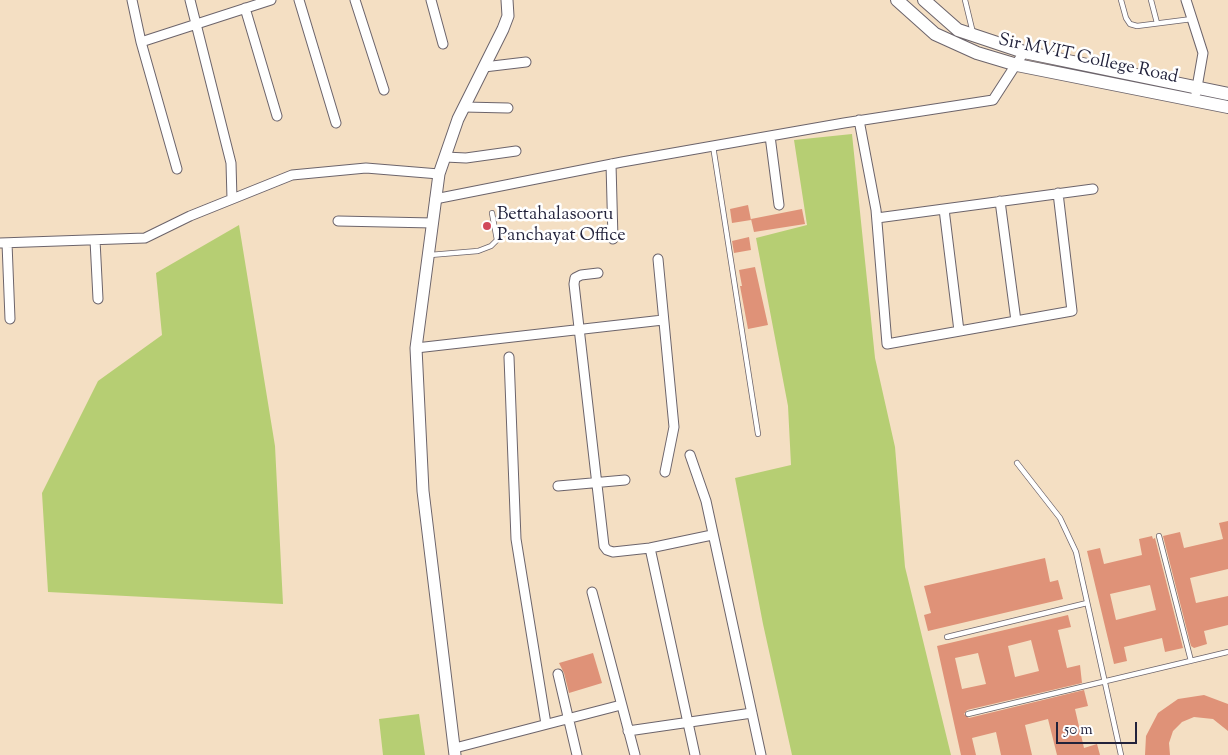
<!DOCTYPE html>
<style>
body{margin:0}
#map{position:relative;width:1228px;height:755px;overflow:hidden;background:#f4dfc3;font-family:"Sorts Mill Goudy",serif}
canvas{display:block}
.scale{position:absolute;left:1056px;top:722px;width:81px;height:22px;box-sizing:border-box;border:2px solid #22223b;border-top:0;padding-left:6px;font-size:15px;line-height:18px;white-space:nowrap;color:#22223b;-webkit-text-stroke:4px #fff;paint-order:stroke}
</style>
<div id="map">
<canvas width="1228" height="755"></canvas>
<div class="scale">50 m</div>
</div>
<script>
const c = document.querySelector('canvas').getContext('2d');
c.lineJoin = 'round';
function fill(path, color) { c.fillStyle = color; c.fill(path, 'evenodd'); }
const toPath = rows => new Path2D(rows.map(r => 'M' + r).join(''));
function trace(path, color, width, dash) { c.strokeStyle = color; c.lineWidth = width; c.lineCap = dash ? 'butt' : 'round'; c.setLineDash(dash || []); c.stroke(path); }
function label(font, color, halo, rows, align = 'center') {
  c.font = font + ' "Sorts Mill Goudy",serif'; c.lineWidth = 5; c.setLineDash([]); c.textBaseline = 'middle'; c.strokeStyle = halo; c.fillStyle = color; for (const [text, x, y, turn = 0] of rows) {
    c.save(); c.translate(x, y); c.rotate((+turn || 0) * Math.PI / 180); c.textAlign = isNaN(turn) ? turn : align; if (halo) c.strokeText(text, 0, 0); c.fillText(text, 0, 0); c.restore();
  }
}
fill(toPath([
 [852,134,875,358,895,447,905,567,951,755,792,755,763,624,735,478,791,465,788,406,756,238,807,225,794,140],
 [239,225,275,446,283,604,48,592,42,493,98,381,162,335,156,273],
 [419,714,425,755,383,755,379,719]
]), '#b6ce73');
fill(toPath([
 [748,205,751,220,732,223,730,209],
 [802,209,805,224,754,232,751,219],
 [749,237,751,250,734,253,732,241],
 [755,267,768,325,748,329,740,286,742,286,739,270],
 [1228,521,1228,569,1190,578,1196,603,1228,596,1228,625,1204,631,1207,644,1194,648,1191,646,1163,536,1180,532,1184,548,1223,539,1219,523],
 [1152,536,1153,539,1155,538,1183,648,1165,652,1162,638,1124,647,1127,661,1114,664,1087,551,1100,548,1104,564,1142,555,1139,539],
 [1150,585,1156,610,1116,620,1110,594],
 [1045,558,1050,582,1058,580,1063,599,928,631,924,615,931,613,924,586],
 [1068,615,1071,627,1058,630,1067,668,1080,665,1082,683,967,710,964,714,969,718,1084,690,1088,706,1075,709,1084,748,1097,744,1100,755,1057,755,1048,719,1025,725,1032,755,1001,755,996,732,972,738,976,755,961,755,937,646],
 [1031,640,1039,671,1015,677,1008,646],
 [978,653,986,684,962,689,955,658],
 [593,653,602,683,569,693,564,673,559,663],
 [1204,695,1228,704,1228,731,1213,719,1194,717,1182,722,1173,731,1169,743,1170,755,1145,755,1146,736,1158,713,1178,699]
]), '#df9278');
const service = toPath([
 [965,0,973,33],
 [1121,0,1126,18,1130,24,1137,26,1192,19],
 [1151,0,1157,23],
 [713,146,758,434],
 [430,255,478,251,491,246,497,240,492,213],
 [1017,463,1060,518,1076,552,1121,755],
 [1159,536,1191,661],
 [947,637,1087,603],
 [968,714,1228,652]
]);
const minor = toPath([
 [132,0,141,42],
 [190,0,231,163,232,199],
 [299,0,336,123],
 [355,0,384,90],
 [431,0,443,44],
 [1186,0,1203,53,1196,93],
 [245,8,277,116],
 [484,67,526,62],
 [464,107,508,108],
 [859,120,876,210,887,344,1072,311,1058,193],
 [770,136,779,205],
 [445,157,466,158,516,151],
 [611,164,613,239],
 [177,169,141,42,271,0],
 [435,199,622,162,844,123,993,100,1024,52],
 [1000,201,1016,321],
 [944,209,959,331],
 [877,218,1093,189],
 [338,221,433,223],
 [95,240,98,299],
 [0,243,145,238,190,216,292,175,366,168,439,174],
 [7,243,10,319],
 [658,259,674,427,665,472],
 [598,273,581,275,575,278,574,284,604,546,607,550,613,552,650,548],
 [416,348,663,320],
 [509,357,516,539,546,724],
 [690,455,706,501,761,755],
 [558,486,625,480],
 [592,592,635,755],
 [558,674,577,755],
 [628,731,752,713],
 [455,748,621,705],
 [695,755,650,548,712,535]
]);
const tertiary = toPath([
 [455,755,423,491,416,348,439,174,458,119,503,29,508,16,507,0]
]);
const secondary = toPath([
 [897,0,935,34,977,53,1017,65,1228,107],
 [924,0,958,30,1024,52,1228,94]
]);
trace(service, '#6c646b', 6);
trace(minor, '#6c646b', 11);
trace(tertiary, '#6c646b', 13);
trace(secondary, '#6c646b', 14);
trace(service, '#fff', 4.5);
trace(minor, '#fff', 9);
trace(tertiary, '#fff', 11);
trace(secondary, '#fff', 12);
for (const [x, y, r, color] of [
 [487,226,5,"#d1495b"]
]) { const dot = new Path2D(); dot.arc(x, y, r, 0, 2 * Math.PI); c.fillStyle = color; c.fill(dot); trace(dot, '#fff', 2); }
label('18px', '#22223b', '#fff', [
 ["Sir MVIT College Road",1088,60,12]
]);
label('18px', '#22223b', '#fff', [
 ["Bettahalasooru",497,216],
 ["Panchayat Office",497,237]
], 'left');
</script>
